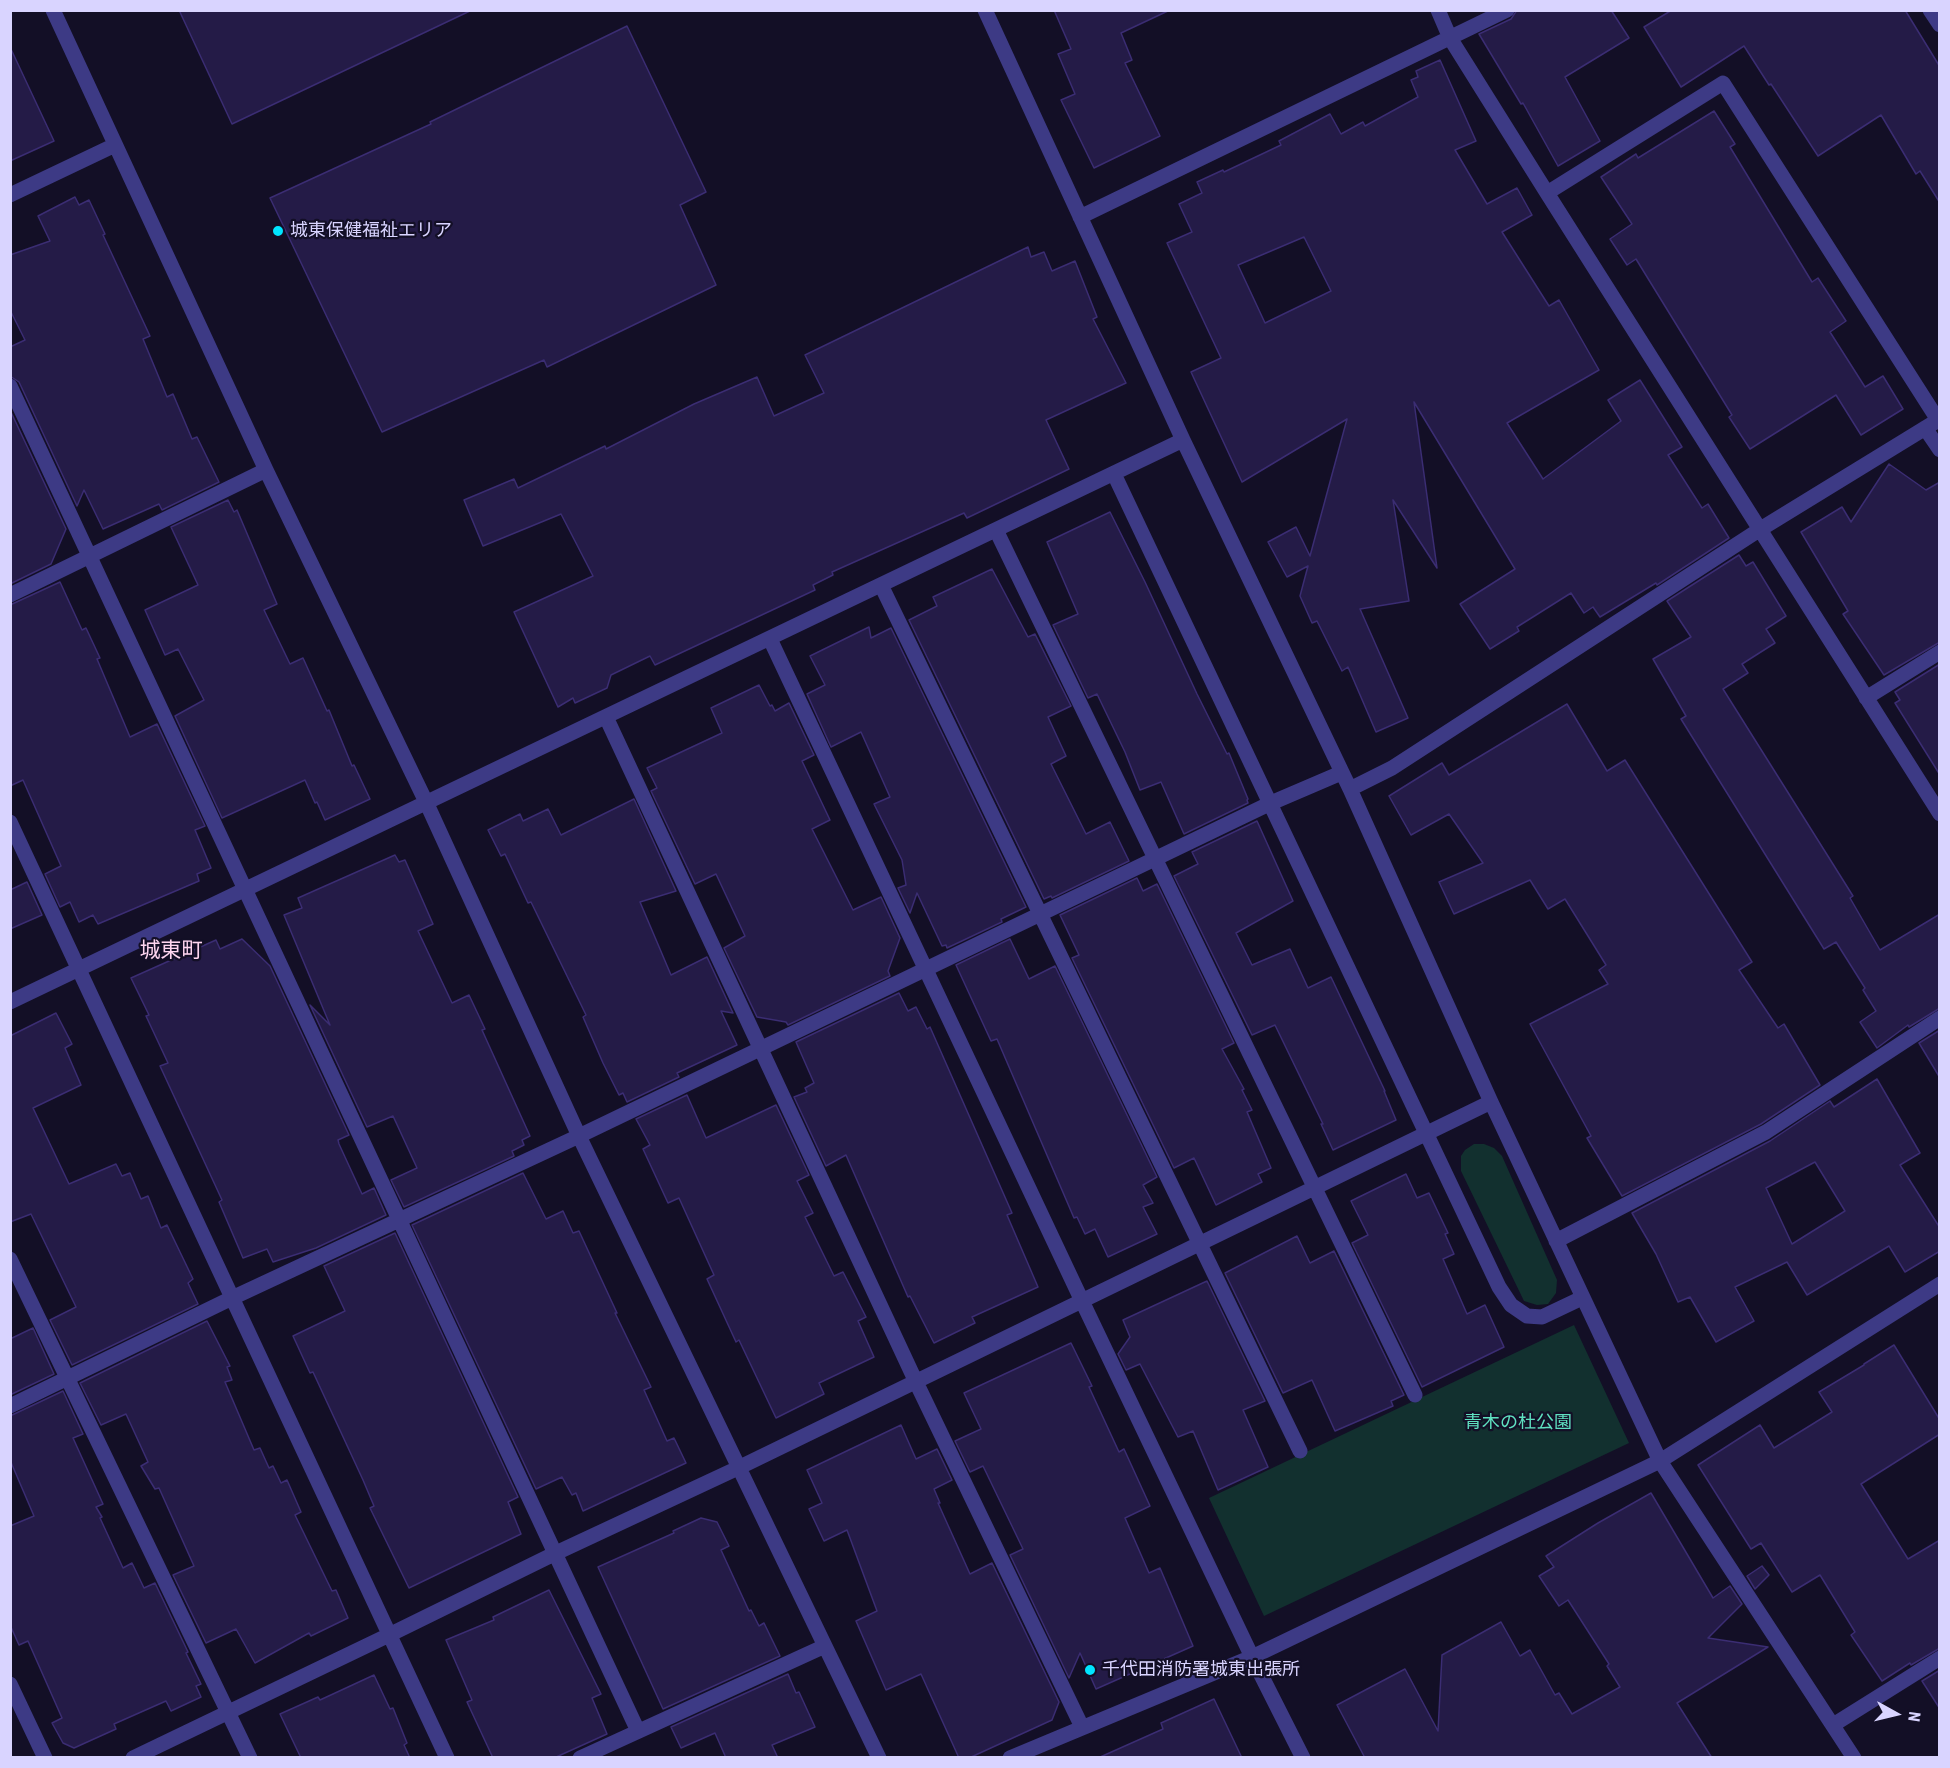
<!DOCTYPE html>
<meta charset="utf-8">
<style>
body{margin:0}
#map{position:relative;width:1950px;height:1768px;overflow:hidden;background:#130f26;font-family:"Roboto Condensed",sans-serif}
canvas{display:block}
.frame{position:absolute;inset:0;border:12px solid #d9d4ff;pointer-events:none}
.north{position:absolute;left:1866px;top:1684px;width:60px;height:60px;-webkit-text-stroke:4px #130f26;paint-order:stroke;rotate:98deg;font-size:16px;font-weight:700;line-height:24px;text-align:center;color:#d9d4ff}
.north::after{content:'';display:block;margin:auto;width:21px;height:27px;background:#d9d4ff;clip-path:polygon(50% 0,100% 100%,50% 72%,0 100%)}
</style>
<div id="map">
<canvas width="1950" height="1768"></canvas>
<div class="frame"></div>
<div class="north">N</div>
</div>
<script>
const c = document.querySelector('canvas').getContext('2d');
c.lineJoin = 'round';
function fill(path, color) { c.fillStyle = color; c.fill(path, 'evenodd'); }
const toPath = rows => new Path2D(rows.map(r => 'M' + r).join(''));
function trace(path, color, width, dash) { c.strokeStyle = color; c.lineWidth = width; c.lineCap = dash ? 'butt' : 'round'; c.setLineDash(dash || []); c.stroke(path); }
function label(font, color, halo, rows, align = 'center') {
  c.font = font + ' "Roboto Condensed","Noto Sans JP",sans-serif'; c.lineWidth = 4.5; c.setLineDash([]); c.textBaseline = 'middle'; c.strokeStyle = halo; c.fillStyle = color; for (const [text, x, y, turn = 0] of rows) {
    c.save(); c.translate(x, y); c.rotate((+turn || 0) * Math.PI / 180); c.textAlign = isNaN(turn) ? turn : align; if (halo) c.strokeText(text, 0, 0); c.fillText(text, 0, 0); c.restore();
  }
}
fill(toPath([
 [1474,1144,1484,1144,1494,1148,1502,1156,1557,1280,1556,1293,1548,1304,1537,1305,1524,1301,1461,1171,1461,1156,1465,1150],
 [1574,1325,1629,1443,1264,1616,1209,1498]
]), '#12302f');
const building = toPath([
 [179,10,472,10,232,124,179,10],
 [1054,10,1170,10,1121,33,1132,60,1125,63,1160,136,1094,168,1061,100,1075,94,1058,54,1071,49,1054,10],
 [1517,10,1611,10,1629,38,1565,77,1600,141,1558,166,1523,103,1521,104,1479,34,1511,19,1517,10],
 [1672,10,1905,10,1940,67,1940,203,1920,171,1916,174,1881,115,1818,156,1771,84,1769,85,1744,46,1681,87,1644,27,1672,10],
 [627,26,706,192,680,205,716,285,547,367,544,360,382,432,270,198,431,124,430,122,627,26],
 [10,47,54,141,10,161,10,47],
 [1440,60,1476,141,1455,150,1487,204,1517,188,1532,215,1502,232,1549,306,1559,300,1599,370,1507,423,1543,479,1621,421,1608,400,1640,380,1682,447,1668,455,1702,508,1708,504,1729,538,1657,585,1656,583,1600,617,1593,607,1584,613,1571,593,1517,627,1519,631,1490,649,1460,604,1515,569,1414,402,1437,568,1393,500,1409,601,1360,609,1408,718,1376,732,1348,667,1342,671,1317,621,1312,623,1300,596,1308,566,1287,577,1268,542,1296,527,1310,556,1347,419,1242,482,1191,372,1221,358,1167,243,1192,232,1179,204,1202,193,1197,182,1223,170,1224,172,1281,145,1279,141,1330,114,1341,134,1363,122,1365,126,1418,97,1411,80,1418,77,1416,71,1440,60],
 [1304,237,1331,291,1265,323,1238,265,1304,237],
 [1714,111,1735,144,1730,147,1812,282,1818,278,1846,321,1830,332,1865,387,1883,376,1903,409,1861,435,1836,395,1750,449,1729,417,1732,415,1636,259,1627,265,1610,239,1632,224,1601,177,1636,154,1638,158,1714,111],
 [75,197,79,205,89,200,105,234,103,235,150,336,143,339,167,397,173,394,192,439,197,437,219,482,162,510,159,504,103,529,84,490,77,506,19,382,10,376,10,347,25,340,10,310,10,255,50,241,38,216,75,197],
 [1028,247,1031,257,1044,252,1052,271,1075,261,1097,317,1093,319,1126,383,1046,420,1069,469,967,518,964,513,832,572,833,575,813,585,815,590,655,665,650,656,611,675,607,688,575,703,573,698,558,707,514,612,593,576,561,514,483,546,464,500,514,479,518,488,605,446,606,449,694,404,757,377,774,416,824,393,805,355,1028,247],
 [10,410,66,529,51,564,10,584,10,410],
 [1889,464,1926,490,1940,482,1940,642,1884,675,1843,614,1848,611,1801,532,1842,507,1851,522,1889,464],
 [228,500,234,512,237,510,277,604,264,610,290,664,303,658,327,711,329,710,352,766,354,765,370,799,325,820,317,802,315,803,305,780,222,818,175,716,204,700,178,649,165,655,145,610,198,585,171,527,228,500],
 [1110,512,1145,582,1197,694,1227,754,1229,753,1248,799,1247,800,1248,803,1184,834,1161,782,1140,790,1125,752,1097,694,1088,698,1053,625,1078,614,1047,542,1110,512],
 [1739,555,1746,566,1753,562,1786,616,1766,629,1775,643,1742,664,1748,673,1723,689,1853,896,1850,898,1880,950,1940,914,1940,1008,1909,1027,1908,1025,1877,1048,1860,1022,1876,1011,1863,990,1865,988,1836,942,1824,949,1681,719,1686,716,1653,659,1691,637,1667,601,1739,555],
 [992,569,1028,637,1035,634,1071,706,1048,717,1066,756,1051,764,1086,834,1110,822,1129,861,1052,898,1051,896,1044,899,909,620,937,606,933,597,992,569],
 [60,582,82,630,86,628,100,658,97,659,130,737,157,724,205,826,195,830,211,868,197,874,199,881,98,924,93,915,79,922,70,902,60,907,45,874,61,866,23,780,10,786,10,605,60,582],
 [869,627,871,638,891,628,1026,907,1001,919,1002,922,947,948,946,945,942,946,917,893,910,913,898,888,906,885,902,860,874,804,890,797,861,732,831,747,807,694,825,685,810,656,869,627],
 [1940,664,1940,775,1895,703,1900,700,1895,692,1940,664],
 [759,685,770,706,772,705,775,711,789,703,814,755,802,761,830,820,812,829,853,910,881,897,900,938,888,971,890,976,788,1025,786,1022,757,1017,724,948,745,936,716,874,695,884,651,791,657,788,647,768,722,733,711,708,759,685],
 [1567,704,1607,771,1625,760,1752,962,1739,970,1778,1028,1784,1024,1820,1085,1761,1124,1622,1196,1587,1138,1591,1136,1530,1024,1608,984,1599,970,1606,965,1565,899,1548,909,1530,880,1454,914,1439,882,1483,863,1449,814,1411,835,1389,796,1442,763,1449,775,1567,704],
 [634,799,676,891,640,902,671,975,707,957,733,1013,721,1011,737,1045,677,1073,679,1077,627,1102,623,1093,619,1095,603,1063,583,1017,586,1015,531,902,528,903,505,854,501,856,488,830,520,814,523,821,548,809,561,835,634,799],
 [1257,821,1293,901,1236,933,1252,965,1290,949,1308,988,1331,977,1385,1091,1384,1091,1396,1120,1333,1150,1321,1124,1323,1124,1275,1025,1252,1035,1174,876,1198,864,1192,852,1257,821],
 [395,855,399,862,405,860,433,924,418,931,452,1003,469,995,485,1029,482,1030,530,1136,522,1140,524,1145,512,1151,514,1156,404,1207,391,1180,417,1168,393,1116,367,1127,310,1005,330,1025,284,915,302,908,298,898,395,855],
 [1137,878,1143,891,1157,884,1234,1043,1222,1049,1244,1089,1242,1090,1252,1110,1247,1112,1271,1168,1258,1174,1262,1182,1216,1205,1194,1158,1174,1168,1072,958,1079,955,1060,915,1137,878],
 [27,882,42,915,10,929,10,890,27,882],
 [242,939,270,966,349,1135,338,1140,339,1144,362,1194,374,1188,386,1215,316,1248,273,1262,267,1249,243,1258,219,1202,222,1200,160,1066,168,1063,146,1016,149,1015,131,978,216,940,220,949,242,939],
 [1010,939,1029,979,1055,966,1157,1177,1143,1185,1153,1203,1143,1207,1157,1234,1108,1257,1095,1229,1085,1234,1077,1217,1074,1218,997,1039,991,1041,956,965,1010,939],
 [899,993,908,1011,916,1007,927,1029,930,1027,1012,1213,1007,1215,1038,1287,972,1317,975,1323,934,1343,910,1296,908,1297,846,1155,826,1166,794,1097,807,1092,805,1088,814,1083,796,1042,899,993],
 [56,1013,72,1044,65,1048,81,1085,33,1108,69,1184,116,1164,122,1176,130,1173,141,1199,148,1196,161,1228,167,1225,193,1279,188,1283,198,1304,72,1365,50,1320,76,1307,31,1214,10,1222,10,1036,56,1013],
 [1940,1030,1940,1078,1919,1043,1940,1030],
 [1877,1079,1920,1153,1900,1165,1940,1228,1940,1251,1905,1272,1889,1246,1807,1295,1787,1262,1735,1287,1754,1321,1716,1342,1690,1297,1678,1302,1656,1254,1632,1213,1770,1141,1830,1101,1834,1107,1877,1079],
 [1815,1162,1845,1211,1792,1244,1766,1188,1815,1162],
 [687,1095,706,1138,776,1105,809,1175,797,1181,813,1213,805,1217,834,1276,843,1272,866,1317,858,1321,874,1357,819,1383,824,1394,776,1418,739,1340,736,1342,707,1279,714,1275,679,1198,668,1203,643,1149,650,1145,636,1119,687,1095],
 [523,1173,546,1219,563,1211,573,1233,579,1231,617,1313,615,1313,651,1387,644,1390,667,1441,674,1438,686,1463,583,1511,576,1493,572,1495,562,1477,536,1489,412,1225,523,1173],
 [1406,1174,1417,1198,1429,1193,1448,1233,1445,1234,1454,1254,1443,1259,1467,1314,1485,1305,1504,1347,1422,1387,1352,1243,1368,1235,1351,1201,1406,1174],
 [395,1233,518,1497,508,1502,521,1534,409,1588,370,1508,374,1506,363,1480,313,1372,310,1373,293,1336,345,1311,324,1266,395,1233],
 [1297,1236,1310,1263,1334,1251,1404,1395,1391,1401,1393,1406,1335,1431,1312,1380,1283,1393,1225,1273,1297,1236],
 [1207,1281,1265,1401,1243,1410,1268,1467,1218,1490,1193,1431,1178,1437,1140,1364,1126,1370,1118,1354,1130,1337,1123,1320,1207,1281],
 [207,1321,230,1366,227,1367,232,1380,225,1382,254,1450,260,1448,269,1468,273,1466,281,1483,287,1480,301,1512,295,1515,332,1591,336,1590,348,1618,311,1636,309,1633,255,1663,236,1629,206,1643,173,1575,194,1566,159,1488,155,1489,141,1466,148,1462,126,1414,101,1425,80,1383,207,1321],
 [33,1328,54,1374,10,1395,10,1339,33,1328],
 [1071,1343,1092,1386,1089,1387,1119,1452,1124,1449,1150,1506,1125,1518,1149,1573,1160,1568,1193,1646,1096,1689,1080,1653,1069,1678,1010,1555,1023,1549,983,1466,970,1472,955,1441,981,1429,964,1393,1071,1343],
 [1894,1345,1940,1420,1940,1434,1861,1484,1908,1559,1940,1540,1940,1648,1911,1665,1910,1663,1882,1681,1851,1635,1855,1632,1820,1575,1792,1592,1761,1543,1751,1549,1698,1465,1760,1425,1774,1448,1832,1412,1819,1392,1864,1365,1864,1364,1894,1345],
 [63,1391,83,1434,73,1438,103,1504,96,1507,102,1517,100,1518,123,1568,132,1563,144,1588,155,1583,188,1652,186,1653,201,1684,196,1686,201,1697,171,1711,166,1701,114,1724,116,1729,74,1748,63,1743,52,1723,62,1718,28,1641,19,1645,10,1625,10,1526,34,1516,10,1460,10,1416,63,1391],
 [901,1425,916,1459,937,1449,952,1480,934,1489,940,1503,938,1503,970,1574,992,1563,1059,1702,1052,1720,969,1758,959,1758,921,1674,886,1690,856,1621,877,1611,847,1530,824,1541,809,1509,822,1503,807,1470,901,1425],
 [1651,1493,1713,1598,1730,1586,1742,1604,1708,1638,1768,1647,1677,1703,1712,1758,1365,1758,1337,1705,1405,1669,1438,1731,1442,1655,1501,1622,1520,1656,1530,1650,1555,1695,1559,1693,1572,1714,1620,1687,1607,1666,1609,1664,1568,1600,1559,1606,1539,1576,1554,1567,1546,1556,1598,1523,1651,1493],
 [701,1518,717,1522,729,1546,721,1550,749,1611,751,1610,759,1626,764,1623,780,1656,663,1709,598,1567,674,1533,673,1531,701,1518],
 [1762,1566,1769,1575,1755,1589,1747,1576,1762,1566],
 [549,1590,601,1694,592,1698,607,1734,554,1758,493,1758,467,1702,472,1700,446,1640,494,1620,493,1617,549,1590],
 [1940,1670,1940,1709,1922,1681,1940,1670],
 [788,1674,796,1693,799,1692,815,1727,772,1745,778,1758,726,1758,715,1733,681,1748,671,1727,788,1674],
 [374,1675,390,1709,393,1708,407,1743,404,1745,410,1758,301,1758,280,1714,318,1697,320,1700,374,1675],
 [1214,1699,1242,1758,1098,1758,1163,1729,1161,1723,1214,1699]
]);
fill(building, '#241b47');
trace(building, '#3b2d73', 1.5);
trace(toPath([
 [53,10,266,470,427,804,579,1136,879,1758],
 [985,10,1183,440,1350,789,1491,1102,1660,1461,1854,1758],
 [1438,10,1450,38,1547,193,1940,814],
 [1930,10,1940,25],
 [1547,193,1723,83,1938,420],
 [10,195,115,145],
 [1080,217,1507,10],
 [10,386,638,1731],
 [1925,428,1940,450],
 [1114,474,1499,1287,1511,1305,1527,1316,1542,1317,1582,1298],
 [996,530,1415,1395],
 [881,585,1300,1451],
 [10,595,266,470],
 [770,639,1082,1301,1252,1657,1303,1758],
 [1866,698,1940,652],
 [606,717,916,1382,1082,1727],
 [1350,789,1392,768,1759,530,1940,419],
 [10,822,447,1758],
 [10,1002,1183,440],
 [1556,1241,1766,1132,1940,1018],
 [10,1259,250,1758],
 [10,1406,232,1298,579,1136,1271,803,1341,773],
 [10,1684,45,1758],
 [1833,1725,1940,1658],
 [133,1758,389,1635,556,1553,738,1468,1491,1102],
 [580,1758,825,1646],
 [1010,1758,1252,1657,1660,1461,1940,1284]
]), '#3d3a85', 15);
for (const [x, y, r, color] of [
 [278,231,6,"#00e5ff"],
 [1090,1670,6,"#00e5ff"]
]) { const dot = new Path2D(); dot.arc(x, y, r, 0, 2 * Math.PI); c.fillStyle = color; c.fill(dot); trace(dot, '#130f26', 2); }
label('18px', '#d9d4ff', '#130f26', [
 ["城東保健福祉エリア",290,231],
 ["千代田消防署城東出張所",1102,1670]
], 'left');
label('18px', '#5fe0c0', '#130f26', [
 ["青木の杜公園",1518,1423]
]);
label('21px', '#ffd6f0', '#130f26', [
 ["城東町",171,952]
]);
</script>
